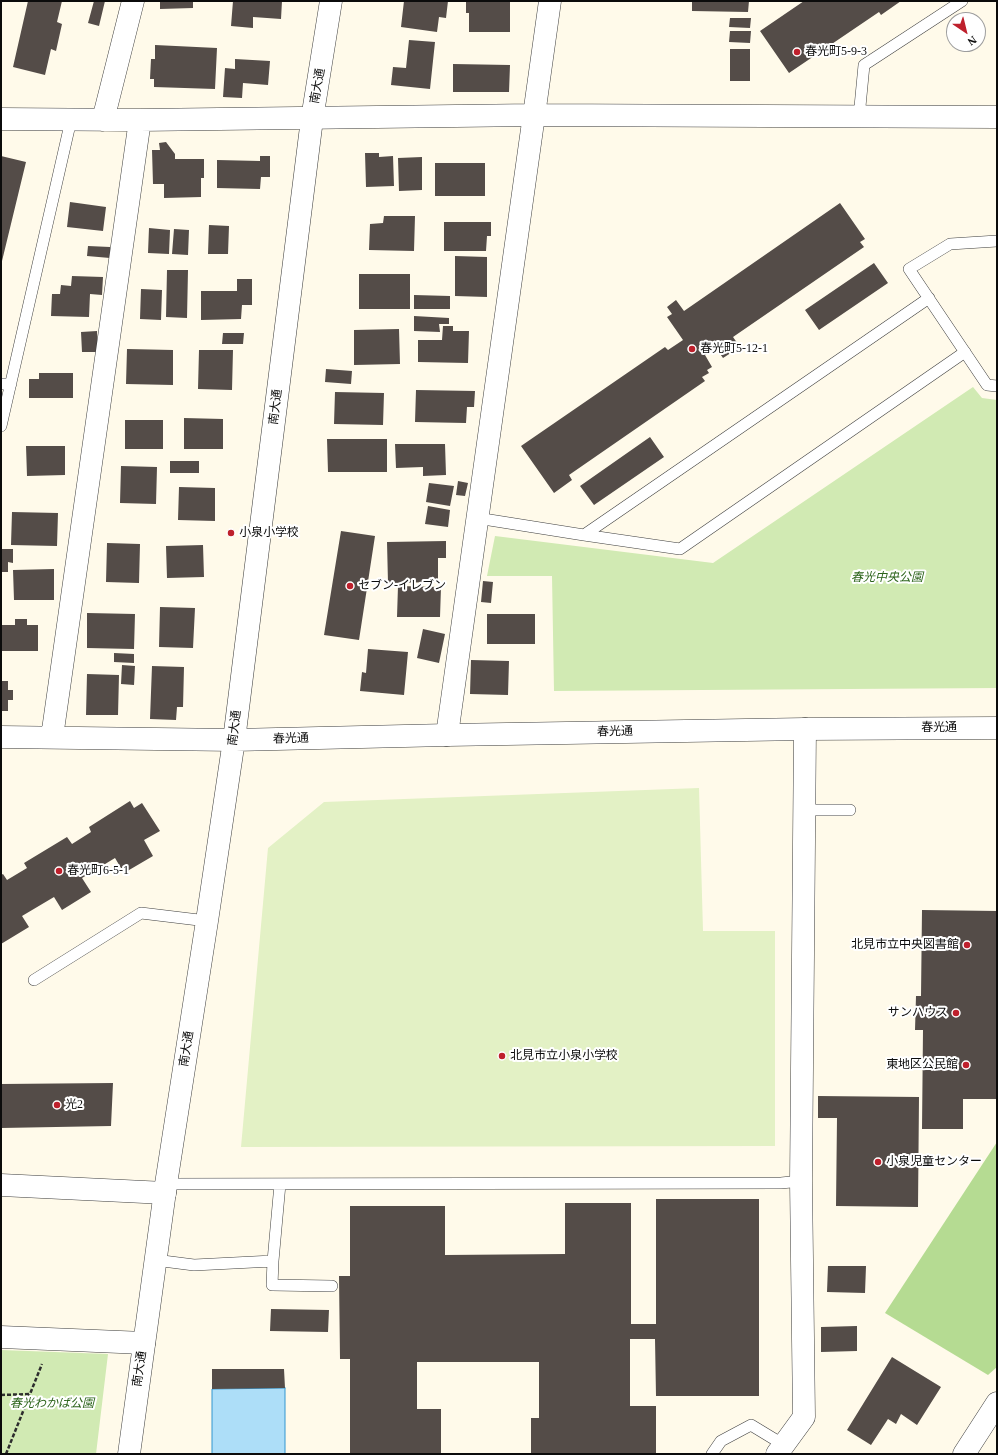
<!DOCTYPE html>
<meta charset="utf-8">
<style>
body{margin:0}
#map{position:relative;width:998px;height:1455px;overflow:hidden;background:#fffaea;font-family:"Times New Roman",serif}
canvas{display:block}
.frame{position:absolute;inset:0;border:2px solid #0b0b0b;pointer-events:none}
.north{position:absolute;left:946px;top:12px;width:40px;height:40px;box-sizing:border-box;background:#fff;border:1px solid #9d9d9d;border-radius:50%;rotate:145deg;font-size:11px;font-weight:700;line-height:16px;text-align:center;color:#0b0b0b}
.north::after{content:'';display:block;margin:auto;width:14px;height:18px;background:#be202c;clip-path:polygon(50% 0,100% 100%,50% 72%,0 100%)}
</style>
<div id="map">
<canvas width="998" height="1455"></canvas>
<div class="frame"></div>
<div class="north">N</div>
</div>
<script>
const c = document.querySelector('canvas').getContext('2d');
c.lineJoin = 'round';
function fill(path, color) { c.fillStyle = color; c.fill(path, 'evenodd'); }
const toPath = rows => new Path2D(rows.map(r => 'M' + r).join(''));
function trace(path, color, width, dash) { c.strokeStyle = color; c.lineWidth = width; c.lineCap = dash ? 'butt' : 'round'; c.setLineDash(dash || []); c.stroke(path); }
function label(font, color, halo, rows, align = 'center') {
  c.font = font + ' "Times New Roman","Noto Sans JP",serif'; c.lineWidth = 4; c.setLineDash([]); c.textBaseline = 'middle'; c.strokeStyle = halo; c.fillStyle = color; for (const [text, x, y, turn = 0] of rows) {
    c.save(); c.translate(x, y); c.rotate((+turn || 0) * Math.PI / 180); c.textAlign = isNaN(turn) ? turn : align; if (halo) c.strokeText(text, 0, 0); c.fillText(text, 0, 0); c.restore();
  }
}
fill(toPath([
 [973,387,982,398,997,400,997,688,554,691,552,576,487,576,495,536,713,563],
 [1,1350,108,1354,96,1454,1,1454]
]), '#d1eab3');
fill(toPath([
 [997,1142,997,1367,988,1375,885,1313]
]), '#b5db92');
fill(toPath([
 [699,788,703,931,775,931,775,1146,241,1147,268,848,324,802]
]), '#e3f1c5');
const water = toPath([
 [285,1388,285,1454,212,1454,212,1389,285,1388]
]);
fill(water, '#addef8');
trace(water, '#3296d0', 1);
fill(toPath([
 [28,1,62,1,57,22,62,24,56,51,51,49,45,75,13,67],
 [94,1,105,1,99,26,88,23],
 [160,1,193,1,193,8,160,9],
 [233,1,282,1,281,19,253,17,253,28,231,26],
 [404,1,448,1,446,18,439,17,437,32,401,27],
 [466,1,510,1,510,32,469,32,469,13,466,13],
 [692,1,749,1,748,12,692,11],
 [804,1,901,1,881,15,879,12,789,73,760,31],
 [730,18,751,18,750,28,729,27],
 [730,31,751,31,750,43,729,42],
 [409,40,435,42,430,89,391,85,393,67,406,68],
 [155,45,217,48,215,89,154,87,154,79,150,79,151,59,155,59],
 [730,49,750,49,750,81,730,81],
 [235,59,270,61,268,85,243,83,242,98,223,97,225,68,235,69],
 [453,64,510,65,509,92,453,92],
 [166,142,175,154,175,159,204,159,204,178,201,178,201,197,164,198,164,184,153,184,152,150,160,150,159,143],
 [365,153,379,153,379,157,393,156,394,186,366,187],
 [1,156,26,162,2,261,1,261],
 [260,156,270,156,270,177,261,177,260,189,217,188,217,160,260,161],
 [422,157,422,190,399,191,398,158],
 [435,163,485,163,485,196,435,196],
 [70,202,106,207,103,231,67,227],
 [840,203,865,239,860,242,864,247,733,337,740,347,723,358,716,348,705,355,712,367,707,370,709,373,702,377,705,381,569,475,572,480,554,493,521,446,665,347,668,350,683,340,667,317,672,314,667,307,676,300,684,311],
 [384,216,415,216,414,251,369,250,370,224,383,223],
 [444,222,491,222,491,236,487,236,486,251,444,251],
 [209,225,229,226,228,254,208,254],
 [149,228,170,230,169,254,148,253],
 [174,229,189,230,188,255,172,254],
 [88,246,110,247,110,258,87,256],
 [455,256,487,257,487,297,455,296],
 [874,263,888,283,819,330,805,310],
 [167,270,188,270,187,318,166,317],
 [359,274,410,274,410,309,359,309],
 [72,276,103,277,102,295,90,294,89,317,51,316,52,294,60,294,61,285,71,286],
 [237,279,252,279,252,305,242,305,241,319,201,320,201,291,237,291],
 [141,289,162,290,161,320,140,319],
 [414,295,450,296,450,309,414,309],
 [414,316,449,318,449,324,439,324,440,332,414,331],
 [443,326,453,326,453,331,469,331,468,363,418,362,418,340,442,340],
 [399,329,400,364,354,365,354,330],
 [97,331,98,352,82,352,81,332],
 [223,333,244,333,243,344,222,344],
 [127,349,173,350,173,385,126,384],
 [199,350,233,350,232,390,198,389],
 [326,369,352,371,351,384,325,382],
 [39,373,73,373,73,398,29,398,29,379,39,379],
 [416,390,475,391,474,407,467,407,466,423,415,422],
 [335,392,384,393,383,425,334,424],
 [184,418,223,419,223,449,184,449],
 [125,420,163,420,163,449,125,449],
 [650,437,664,457,594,505,580,486],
 [327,439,387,439,387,472,328,472],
 [395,444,445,444,446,475,423,476,423,467,396,468],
 [26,446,65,446,65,475,27,476],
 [170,461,199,461,199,473,170,473],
 [121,466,157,467,156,504,120,503],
 [458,481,468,483,465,496,456,495],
 [429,483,454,486,450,506,426,502],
 [179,487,215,488,215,521,178,520],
 [428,506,450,510,448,527,425,524],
 [12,512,58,513,57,546,11,545],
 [341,531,375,536,359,640,324,635],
 [446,541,446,558,438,558,438,582,388,583,387,542],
 [107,543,140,544,139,583,106,582],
 [203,545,204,577,167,578,166,546],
 [1,549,13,549,13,563,8,562,8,572,1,572],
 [54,569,54,600,14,600,13,570],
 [483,581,493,582,491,603,481,602],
 [398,586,441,587,440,617,397,617],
 [160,607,195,608,193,648,159,647],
 [87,613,135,614,134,649,87,648],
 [487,614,535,614,535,644,487,644],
 [15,619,27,619,27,625,38,625,38,651,1,651,1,625,15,625],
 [423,629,445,634,439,663,417,658],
 [368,649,408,652,404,695,360,691,362,672,366,673],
 [114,653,134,654,134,663,114,662],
 [471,660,509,661,508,695,470,694],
 [122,665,135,666,134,685,121,684],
 [152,666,184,667,183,707,177,707,176,720,150,719],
 [87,674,119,675,118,715,86,715],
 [1,681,8,681,8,690,13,690,13,700,8,700,8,711,1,711],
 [130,801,134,808,142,803,160,831,144,840,153,856,124,873,115,858,82,878,91,892,62,910,54,897,22,916,29,927,1,944,1,875,3,874,7,880,27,868,24,863,67,837,72,844,91,832,89,827],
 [922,910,997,911,997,1099,963,1099,963,1129,922,1129,923,1030,915,1030,916,996,921,996],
 [113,1083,111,1126,1,1128,1,1084],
 [818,1096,919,1097,918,1207,836,1206,837,1118,818,1118],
 [656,1199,759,1199,759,1396,656,1396,655,1339,630,1339,630,1406,656,1406,656,1454,531,1453,531,1418,539,1418,539,1362,417,1362,417,1409,441,1409,441,1454,350,1454,350,1359,340,1359,339,1276,350,1276,350,1206,445,1206,445,1255,565,1254,565,1203,631,1203,631,1324,656,1324],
 [828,1266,866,1266,865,1293,827,1292],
 [271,1309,329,1310,328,1332,270,1331],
 [857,1326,857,1351,821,1352,821,1327],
 [892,1357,941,1387,917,1425,901,1414,896,1424,888,1419,871,1445,847,1430],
 [212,1369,284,1369,285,1388,212,1389]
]), '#544c48');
const service = toPath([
 [859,117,864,65,962,1],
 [997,241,950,244,909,269,987,385,997,386],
 [1,384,11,384],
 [1,426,71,120],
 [477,518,584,535,929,298],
 [584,535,680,549,965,352],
 [805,810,850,810],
 [34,980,141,913,207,921],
 [166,1184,781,1183,801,1181],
 [280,1184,273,1261,272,1285,332,1286],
 [155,1260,194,1265,273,1261],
 [712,1454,721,1441,751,1425,784,1445]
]);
const minor = toPath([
 [1,119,140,120,534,115,997,117],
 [103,120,133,1],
 [447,735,550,1],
 [1,737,234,740],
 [52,737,140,120],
 [1,1185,165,1193],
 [1,1337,144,1343],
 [777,1454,804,1417,801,1181,805,729],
 [964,1454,997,1403]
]);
const tertiary = toPath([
 [234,740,447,735,805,729,997,728],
 [129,1454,166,1184,207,921,234,740,312,119,331,1]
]);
trace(service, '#3e3e3e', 12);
trace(minor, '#3e3e3e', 23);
trace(tertiary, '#3e3e3e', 23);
trace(toPath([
 [1,1395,30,1394],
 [6,1454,42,1364]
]), '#2d2d2d', 2.5, [4, 2]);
trace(service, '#fff', 11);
trace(minor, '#fff', 22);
trace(tertiary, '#fff', 22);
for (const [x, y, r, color] of [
 [797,52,4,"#be202c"],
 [692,349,4,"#be202c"],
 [231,533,4,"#be202c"],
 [350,586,4,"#be202c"],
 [59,871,4,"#be202c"],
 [967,945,4,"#be202c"],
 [956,1013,4,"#be202c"],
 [502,1056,4,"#be202c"],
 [966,1065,4,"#be202c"],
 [57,1105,4,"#be202c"],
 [878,1162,4,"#be202c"]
]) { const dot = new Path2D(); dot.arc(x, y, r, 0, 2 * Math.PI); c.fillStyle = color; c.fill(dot); trace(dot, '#fff', 1.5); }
label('12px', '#0b0b0b', '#fff', [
 ["春光町5-9-3",805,52],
 ["春光町5-12-1",700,349],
 ["小泉小学校",239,533],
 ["セブン-イレブン",358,586],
 ["春光町6-5-1",67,871],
 ["北見市立中央図書館",959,945,"right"],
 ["サンハウス",948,1013,"right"],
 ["北見市立小泉小学校",510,1056],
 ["東地区公民館",958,1065,"right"],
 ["光2",65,1105],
 ["小泉児童センター",886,1162]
], 'left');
label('12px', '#0b0b0b', '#fff', [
 ["南大通",318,86,-80],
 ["南大通",276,407,-83],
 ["南大通",235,728,-83],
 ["春光通",939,728],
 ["春光通",615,732,-1],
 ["春光通",291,739,-2],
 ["南大通",187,1049,-81],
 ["南大通",140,1369,-82]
]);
label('italic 12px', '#2c641b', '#fff', [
 ["春光中央公園",887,578],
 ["春光わかば公園",52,1404]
]);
</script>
